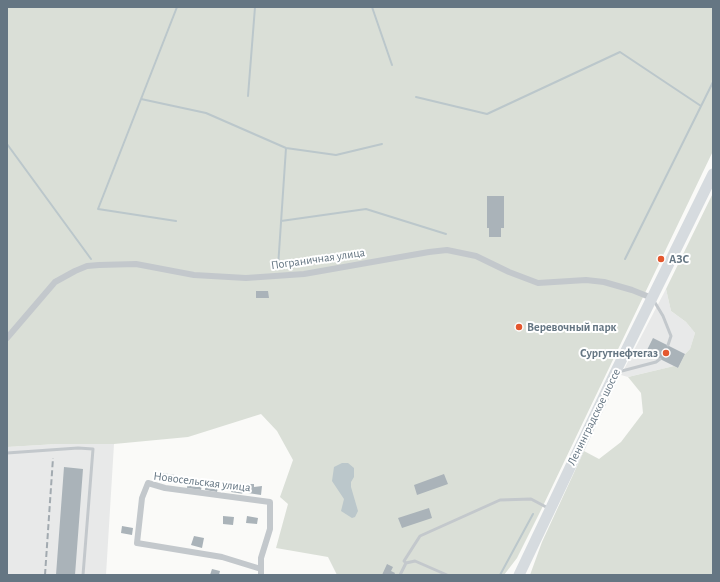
<!DOCTYPE html>
<meta charset="utf-8">
<style>
body{margin:0}
#map{position:relative;width:720px;height:582px;overflow:hidden;background:#fafaf8;font-family:"Alegreya Sans",sans-serif}
canvas{display:block}
.frame{position:absolute;inset:0;border:8px solid #657683;pointer-events:none}
</style>
<div id="map">
<canvas width="720" height="582"></canvas>
<div class="frame"></div>
</div>
<script>
const c = document.querySelector('canvas').getContext('2d');
c.lineJoin = 'round';
function fill(path, color) { c.fillStyle = color; c.fill(path, 'evenodd'); }
const toPath = rows => new Path2D(rows.map(r => 'M' + r).join(''));
function trace(path, color, width, dash) { c.strokeStyle = color; c.lineWidth = width; c.lineCap = dash ? 'butt' : 'round'; c.setLineDash(dash || []); c.stroke(path); }
function label(font, color, halo, rows, align = 'center') {
  c.font = font + ' "Alegreya Sans",sans-serif'; c.lineWidth = 4; c.setLineDash([]); c.textBaseline = 'middle'; c.strokeStyle = halo; c.fillStyle = color; for (const [text, x, y, turn = 0] of rows) {
    c.save(); c.translate(x, y); c.rotate((+turn || 0) * Math.PI / 180); c.textAlign = isNaN(turn) ? turn : align; if (halo) c.strokeText(text, 0, 0); c.fillText(text, 0, 0); c.restore();
  }
}
fill(toPath([
 [666,289,671,311,686,322,695,333,690,349,685,354,678,368,674,366,628,377,621,375],
 [57,444,114,444,106,575,7,575,7,447]
]), '#e8e9e9');
fill(toPath([
 [7,7,713,7,713,151,541,510,517,558,504,575,337,575,328,557,276,548,288,504,280,497,293,460,277,431,261,414,188,437,114,444,57,444,7,447],
 [713,193,713,575,530,575,542,542,584,451,599,459,621,442,643,413,641,393,628,377,674,366,678,368,685,354,690,349,695,333,686,322,671,311,666,289]
]), '#dadfd7');
fill(toPath([
 [342,463,348,463,354,468,354,477,351,482,351,487,358,511,355,517,352,518,341,511,344,499,332,481,334,467]
]), '#bbc7cb');
trace(toPath([
 [372,7,392,65],
 [248,96,255,7],
 [416,97,487,114,620,52,701,106],
 [141,99,206,113,286,148,336,155,382,144],
 [7,144,91,259],
 [176,221,98,209,177,7],
 [281,221,366,209,446,234],
 [625,259,713,82],
 [278,267,286,148],
 [500,575,533,514]
]), '#bbc7cb', 2);
fill(toPath([
 [487,196,504,196,504,228,501,228,501,237,489,237,489,228,487,228],
 [256,291,268,291,269,298,256,298],
 [653,338,685,354,678,368,646,352],
 [64,467,83,469,75,575,56,575],
 [162,473,175,475,174,482,160,479],
 [444,474,448,484,417,495,414,485],
 [189,478,203,481,201,490,187,488],
 [206,481,214,484,214,482,219,483,217,492,205,490],
 [233,482,241,486,241,483,245,484,244,494,231,492],
 [250,484,254,484,254,487,262,486,261,495,248,493],
 [429,508,432,518,402,528,398,518],
 [223,516,234,517,233,525,223,524],
 [247,516,258,518,257,524,246,523],
 [122,526,133,528,132,535,121,533],
 [194,536,204,538,202,548,191,545],
 [387,564,393,567,391,571,395,573,394,575,382,575],
 [212,569,220,571,219,575,210,575]
]), '#aab3b9');
trace(toPath([
 [654,301,663,316,671,336,668,345],
 [618,372,656,362,660,359],
 [7,453,78,448,93,449,83,575],
 [406,563,404,561,420,536,500,500,531,499,548,508],
 [400,575,406,563,415,561,447,575]
]), '#c3c8cc', 3);
trace(toPath([
 [7,338,55,282,75,271,87,266,99,265,136,264,194,275,246,278,304,274,429,252,447,250,476,256,509,272,538,283,586,280,604,282,632,290,652,298],
 [261,569,222,557,137,543,142,498,148,483,165,488,270,502,270,529,261,558,261,575]
]), '#c3c8cc', 6);
trace(toPath([
 [519,575,615,373,713,174]
]), '#d6dbdf', 11);
trace(toPath([
 [45,575,53,458]
]), '#a2aab0', 2, [6, 3]);
for (const [x, y, r, color] of [
 [661,259,4,"#e4572e"],
 [519,327,4,"#e4572e"],
 [666,353,4,"#e4572e"]
]) { const dot = new Path2D(); dot.arc(x, y, r, 0, 2 * Math.PI); c.fillStyle = color; c.fill(dot); trace(dot, '#fff', 1.5); }
label('12px', '#657683', '#fff', [
 ["Пограничная улица",318,259,-8],
 ["Ленинградское шоссе",594,417,-64],
 ["Новосельская улица",202,482,7]
]);
label('bold 12px', '#657683', '#fff', [
 ["АЗС",669,259],
 ["Веревочный парк",527,327],
 ["Сургутнефтегаз",658,353,"right"]
], 'left');
</script>
